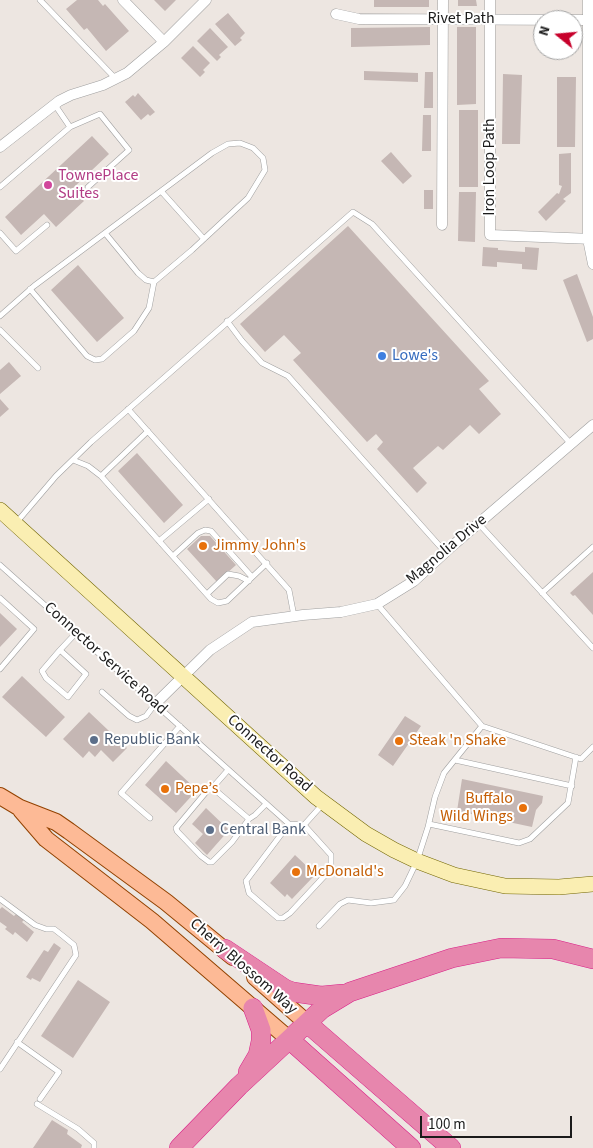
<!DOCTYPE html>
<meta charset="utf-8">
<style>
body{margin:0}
#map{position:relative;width:593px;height:1148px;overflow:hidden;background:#ede6e1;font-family:"Source Sans 3",sans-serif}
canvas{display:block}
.north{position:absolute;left:533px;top:10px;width:50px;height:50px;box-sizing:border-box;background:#fff;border:1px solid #a4a4a4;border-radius:50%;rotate:287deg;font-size:14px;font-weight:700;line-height:20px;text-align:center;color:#1b1b1b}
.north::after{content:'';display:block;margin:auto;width:18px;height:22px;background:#c7002b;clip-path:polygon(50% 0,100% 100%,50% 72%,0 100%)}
.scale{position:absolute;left:420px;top:1116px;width:152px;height:22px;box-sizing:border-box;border:2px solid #1b1b1b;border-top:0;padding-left:6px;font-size:15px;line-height:18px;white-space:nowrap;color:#1b1b1b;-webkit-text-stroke:4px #fff;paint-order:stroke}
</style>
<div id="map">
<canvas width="593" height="1148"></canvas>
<div class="north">N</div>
<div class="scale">100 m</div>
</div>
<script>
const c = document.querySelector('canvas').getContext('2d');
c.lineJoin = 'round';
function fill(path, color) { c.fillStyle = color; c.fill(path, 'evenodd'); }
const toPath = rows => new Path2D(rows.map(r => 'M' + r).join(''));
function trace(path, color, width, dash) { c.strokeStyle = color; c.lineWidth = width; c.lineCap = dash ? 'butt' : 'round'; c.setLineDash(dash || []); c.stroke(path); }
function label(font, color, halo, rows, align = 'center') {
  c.font = font + ' "Source Sans 3",sans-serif'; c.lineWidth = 4; c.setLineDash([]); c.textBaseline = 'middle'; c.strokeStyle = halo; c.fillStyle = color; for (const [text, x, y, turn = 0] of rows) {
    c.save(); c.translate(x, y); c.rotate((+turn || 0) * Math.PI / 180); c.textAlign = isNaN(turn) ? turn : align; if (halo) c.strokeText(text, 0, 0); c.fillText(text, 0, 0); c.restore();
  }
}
fill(toPath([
 [77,0,98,0,103,6,105,4,129,31,106,51,87,28,84,30,66,9],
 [154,0,176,0,165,11],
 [374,0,429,0,429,7,374,7],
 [458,0,476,0,477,6,458,6],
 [228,13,245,33,240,38,242,40,235,46,215,24],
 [430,27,430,45,351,47,351,28],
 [457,27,476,27,476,104,457,105],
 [210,28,228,47,219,55,221,57,217,61,197,41],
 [193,46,210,63,203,70,205,72,200,77,181,58],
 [364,71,418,73,418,82,364,80],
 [425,72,433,72,433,108,424,108],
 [503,74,522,75,520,144,502,144],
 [557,77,576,77,575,147,557,147],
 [138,93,155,112,150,116,148,114,141,120,125,102,133,95,135,97],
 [459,110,478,110,478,187,459,187],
 [423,115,431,115,431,151,422,151],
 [92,136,109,154,72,189,84,201,56,227,44,214,21,235,5,217],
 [391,152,412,176,403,184,381,161],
 [571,153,571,193,563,199,566,201,546,221,538,212,557,193,559,194,562,186,559,185,559,154],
 [424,190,433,190,433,209,424,209],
 [459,192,476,192,475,242,458,241],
 [348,226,489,381,479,389,501,414,479,434,470,425,443,450,438,446,413,468,427,483,417,493,377,449,383,442,376,434,367,442,293,360,301,353,284,335,265,352,240,324],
 [483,247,498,248,498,250,525,252,525,247,539,248,537,270,522,269,522,264,497,262,497,267,482,266],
 [78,265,124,318,97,342,51,290],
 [577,274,593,317,593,339,587,342,563,280],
 [9,362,21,376,0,394,0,370],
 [0,399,9,409,0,417],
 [137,453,183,505,164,523,118,471],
 [201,536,210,536,236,565,217,582,187,549],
 [593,572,593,615,575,595,573,596,570,593],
 [0,613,17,629,0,647],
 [22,676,65,717,46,737,2,697],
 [89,712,127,748,113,762,101,750,95,757,89,751,83,758,63,739],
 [405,716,421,726,393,766,378,755],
 [166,761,197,790,176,813,145,785],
 [462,779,543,796,542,803,536,810,532,827,457,811],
 [206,808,229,830,207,855,195,843,203,834,192,824],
 [295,855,313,872,311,873,314,876,292,899,287,894,285,897,270,883],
 [2,907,14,916,16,914,24,920,22,922,34,932,27,942,15,932,13,935,5,929,7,927,0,922,0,909],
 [54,943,61,948,40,982,32,978,31,980,26,977,44,950,48,952],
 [78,980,110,1002,73,1058,41,1036],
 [52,1120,68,1130,67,1134,82,1145,81,1148,33,1148]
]), '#c5b7b4');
const lane = toPath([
 [40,0,115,78],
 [55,105,70,127],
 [0,187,70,127,100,114,129,150,88,187],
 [161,191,204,239],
 [0,233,16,251,47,225],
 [30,289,87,356,95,360,102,359,134,331,149,308,154,282],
 [0,316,34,286,212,153,228,144,240,143,253,148,263,158,265,170,248,198,192,250,154,282,146,280,138,273,105,233],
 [227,321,242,341,262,363,288,376,445,552],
 [0,330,38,368],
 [128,409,289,590,294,616],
 [73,460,88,466,101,476,211,599,218,603,227,601,267,563],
 [101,476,148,431],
 [16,523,56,476,91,442,353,212,372,224,571,444],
 [479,524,593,648],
 [159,541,209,499],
 [173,556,198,533,205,530,211,531,252,577],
 [0,565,289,824,304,825,322,805],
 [542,593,593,547],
 [207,594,228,574,239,576,249,581],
 [0,598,34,629,0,669],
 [377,604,482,726,581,759,593,747],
 [60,650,86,674,68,697,46,678,42,671,60,650,76,633],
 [102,692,129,716,137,720,146,716,155,704],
 [455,760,572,786],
 [228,770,214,786,214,789,249,819,255,815,266,804],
 [214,787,207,791,176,828,177,831,201,856,209,862,212,862,232,842,249,819],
 [150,818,121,793,180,726],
 [289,824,246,881,249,893,278,918,283,918,290,913,331,869,331,855,304,825],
 [429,824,519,843,530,839,568,803,576,757],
 [0,899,35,925,46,929,54,929,63,936,74,945,76,955,0,1069],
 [319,926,340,904,348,900,371,903,394,900,405,886,417,861,428,827,435,797,444,773,482,726],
 [17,1042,59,1072,40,1099],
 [37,1104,78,1129,94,1143,94,1148]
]);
const street = toPath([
 [123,0,164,42],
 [490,0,490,235,593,239],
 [588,0,588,239,593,264],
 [336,14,359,19,587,20],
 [0,147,59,101,71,95,103,85,127,73,164,42,206,0],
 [442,225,443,0],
 [155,704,210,650,252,622,303,615,341,612,377,604,414,581,451,547,593,425]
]);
const secondary = toPath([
 [0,510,316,797,366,834,394,850,417,861,454,875,505,886,559,887,593,884]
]);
const primary = toPath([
 [0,796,20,808,56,822,69,831,166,902,233,957],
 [21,810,46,839,152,921,290,1040],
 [255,977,307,1023]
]);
const highway = toPath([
 [225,949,285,989,293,992,321,996,342,994],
 [307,1023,451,1148],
 [290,1040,411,1148],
 [248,1072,258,1055,261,1041,261,1030,253,1008],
 [179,1148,239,1086,322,1009,350,992,452,958,501,948,553,949,593,959]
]);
trace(lane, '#9f9f9f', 6);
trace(street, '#9f9f9f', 11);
trace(secondary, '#726603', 16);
trace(primary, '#934200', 18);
trace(highway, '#d92088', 20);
trace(lane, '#fff', 5);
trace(street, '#fff', 10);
trace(secondary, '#faeeb2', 15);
trace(primary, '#fdba96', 16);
trace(highway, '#e786ad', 19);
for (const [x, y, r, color] of [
 [48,185,5,"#d1479c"],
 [382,356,5,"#3f7fe0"],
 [203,546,5,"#e8710a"],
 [94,740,5,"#5c6f8a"],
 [399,741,5,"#e8710a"],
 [165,789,5,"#e8710a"],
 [523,808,5,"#e8710a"],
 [210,830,5,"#5c6f8a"],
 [296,872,5,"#e8710a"]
]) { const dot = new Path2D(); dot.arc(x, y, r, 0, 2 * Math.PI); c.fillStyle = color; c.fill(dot); trace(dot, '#fff', 2); }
label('16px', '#1b1b1b', '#fff', [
 ["Rivet Path",461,19],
 ["Iron Loop Path",490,167,-90],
 ["Magnolia Drive",447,550,-40],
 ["Connector Service Road",105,659,42],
 ["Connector Road",269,754,42],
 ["Cherry Blossom Way",243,967,41]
]);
label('16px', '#b23c85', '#fff', [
 ["TownePlace",58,176],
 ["Suites",58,194]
], 'left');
label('16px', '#366cbe', '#fff', [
 ["Lowe's",392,356]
], 'left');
label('16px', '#c56008', '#fff', [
 ["Jimmy John's",213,546],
 ["Steak 'n Shake",409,741],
 ["Pepe’s",175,789],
 ["Buffalo",513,799,"right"],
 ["Wild Wings",513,817,"right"],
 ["McDonald's",306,872]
], 'left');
label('16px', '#4e5e75', '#fff', [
 ["Republic Bank",104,740],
 ["Central Bank",220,830]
], 'left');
</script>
